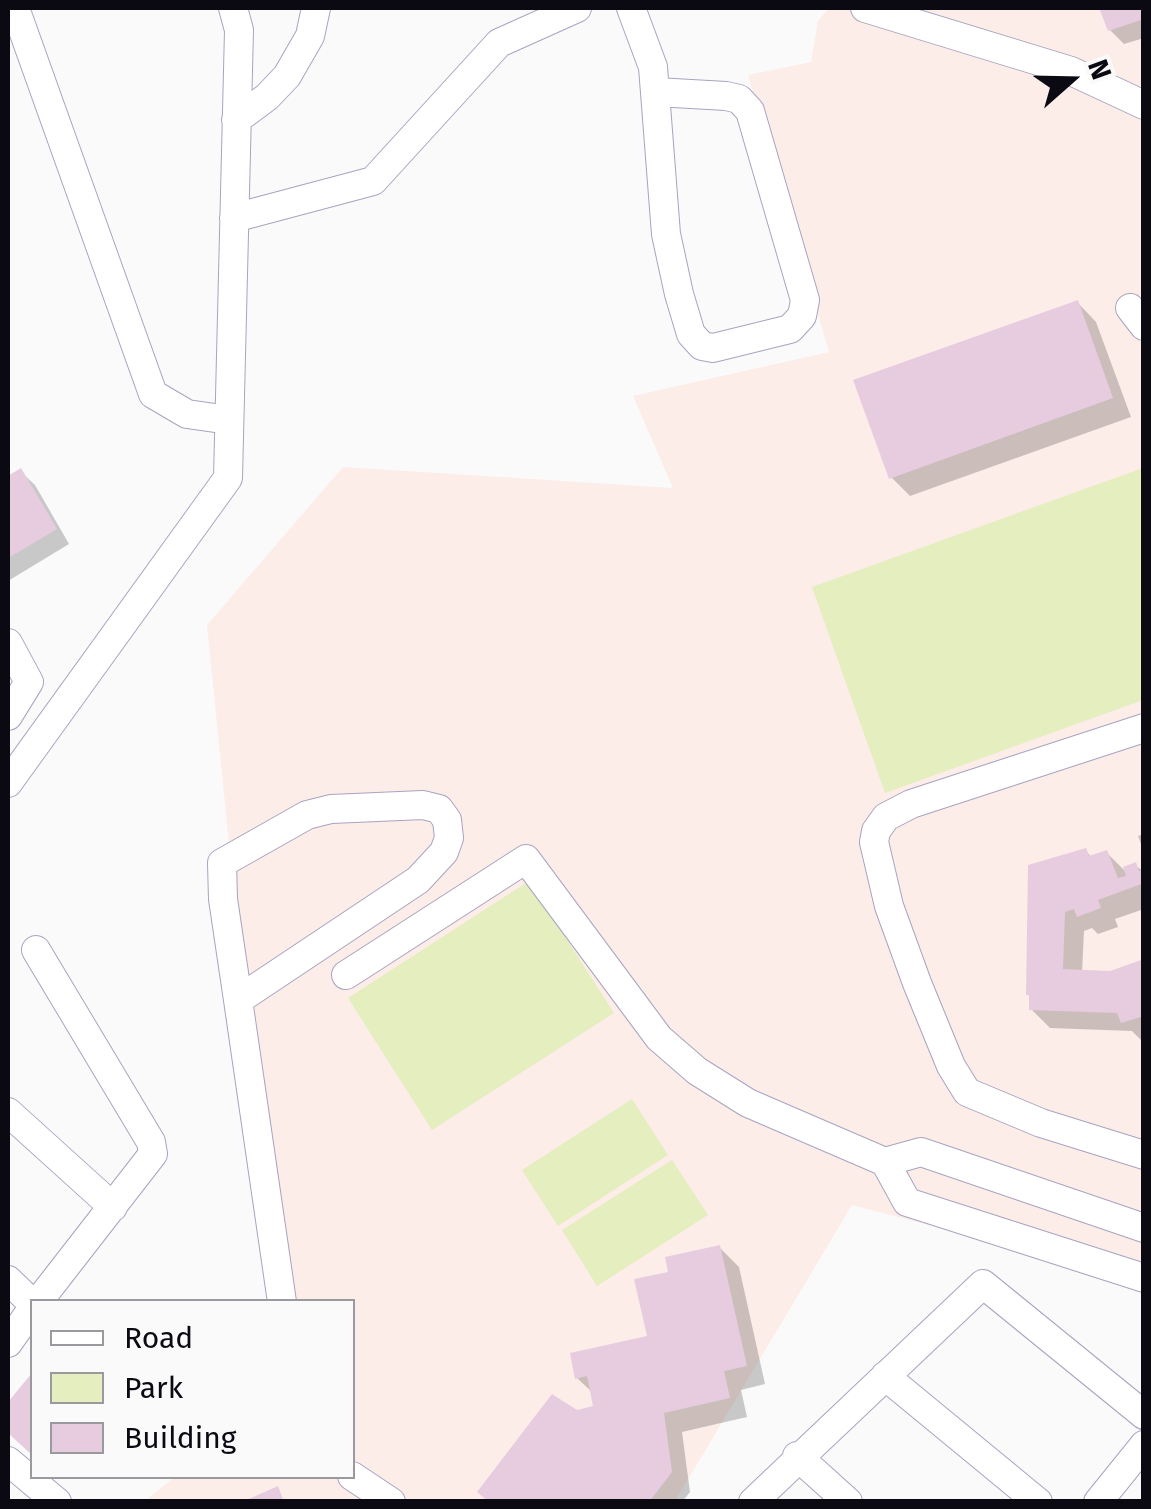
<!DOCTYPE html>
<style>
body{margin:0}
#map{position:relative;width:1151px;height:1509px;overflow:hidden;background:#fafafa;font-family:"Fira Sans",sans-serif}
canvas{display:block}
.frame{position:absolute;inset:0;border:10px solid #0b0a13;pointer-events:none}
.legend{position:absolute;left:30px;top:1299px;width:325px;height:180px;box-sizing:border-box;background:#fafafa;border:2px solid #9a9a9e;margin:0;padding:12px 18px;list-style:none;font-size:30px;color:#0b0a13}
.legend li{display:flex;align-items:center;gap:20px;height:50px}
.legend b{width:50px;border:2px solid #9a9a9e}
.north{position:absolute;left:1021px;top:30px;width:100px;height:100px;-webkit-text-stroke:8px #fafafa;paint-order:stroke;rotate:70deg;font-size:28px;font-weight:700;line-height:40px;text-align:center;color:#0b0a13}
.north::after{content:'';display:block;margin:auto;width:35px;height:45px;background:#0b0a13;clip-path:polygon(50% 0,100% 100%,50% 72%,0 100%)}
</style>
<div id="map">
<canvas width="1151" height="1509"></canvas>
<div class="frame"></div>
<ul class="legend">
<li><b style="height:12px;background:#fff"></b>Road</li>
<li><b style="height:28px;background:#e4eebe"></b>Park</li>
<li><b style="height:28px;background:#e7cce0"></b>Building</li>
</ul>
<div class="north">N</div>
</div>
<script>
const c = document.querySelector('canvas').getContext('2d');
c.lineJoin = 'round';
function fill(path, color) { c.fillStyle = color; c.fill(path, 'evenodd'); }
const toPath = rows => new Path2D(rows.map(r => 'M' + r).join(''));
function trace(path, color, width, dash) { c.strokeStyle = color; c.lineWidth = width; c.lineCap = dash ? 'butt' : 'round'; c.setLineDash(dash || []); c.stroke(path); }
fill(toPath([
 [829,8,1143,8,1143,1281,852,1205,675,1501,143,1502,175,1477,352,1476,352,1302,275,1301,207,625,343,467,673,488,633,396,829,352,748,75,811,62,818,21]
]), '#fdede9');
fill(toPath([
 [1143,468,1143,700,885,793,812,587],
 [529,881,614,1013,432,1130,348,998],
 [632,1099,668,1155,558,1226,522,1170],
 [672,1160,708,1215,597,1286,562,1230]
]), '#e4eebe');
fill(toPath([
 [1102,8,1144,8,1144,38,1124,44,1110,30],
 [1077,302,1096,322,1131,417,910,496,891,477],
 [20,471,35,485,69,544,8,581,8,479],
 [1144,834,1144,852,1138,836],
 [1085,850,1092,858,1107,853,1124,870,1135,865,1144,872,1144,909,1115,919,1118,927,1098,934,1092,928,1084,931,1082,973,1110,974,1144,962,1142,1041,1132,1031,1050,1028,1031,1009],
 [720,1248,739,1267,765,1384,741,1390,747,1417,682,1432,690,1492,682,1502,490,1502,577,1413,596,1408,593,1393,577,1378,650,1338,671,1274],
 [32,1376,32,1454,8,1432,8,1406]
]), '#0003');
fill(toPath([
 [1099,8,1144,8,1144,19,1108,31],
 [1078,300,1113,398,889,479,853,380],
 [21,468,57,529,8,558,8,476],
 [1086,848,1089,856,1107,850,1118,878,1126,876,1123,867,1136,862,1139,871,1144,869,1144,883,1098,900,1101,908,1077,917,1074,909,1065,912,1063,969,1110,971,1144,959,1144,1016,1121,1023,1117,1013,1029,1010,1029,995,1026,995,1028,865],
 [720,1245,747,1366,724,1371,730,1398,664,1413,672,1472,649,1502,489,1502,477,1492,552,1394,577,1410,593,1406,587,1376,575,1379,570,1353,647,1336,634,1279,668,1272,665,1257],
 [32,1373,32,1455,8,1433,8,1402],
 [278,1486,284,1502,242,1502]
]), '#e7cce0');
const minor = toPath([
 [15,8,153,394,187,414,229,420],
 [631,8,653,67,666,234,679,294,691,334,702,346,713,348,790,329,802,316,805,300,750,111,739,99,726,96,656,92],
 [865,8,1071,71,1144,105],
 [236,120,267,97,287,76,310,36,316,8],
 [234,218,373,181,499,43,577,8],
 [1130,308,1144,326],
 [8,643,29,682,8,716],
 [1144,728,911,804,886,817,876,831,874,842,889,906,917,983,951,1066,967,1092,1041,1123,1144,1155],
 [8,783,228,478,239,30,233,8],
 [36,950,151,1142,153,1154,38,1302],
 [346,975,526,859,659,1038,697,1071,748,1103,885,1162,907,1202,1144,1278],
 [238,1000,418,880,444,852,449,838,447,820,439,809,423,805,331,809,307,815,222,863,223,899,238,1000,282,1302],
 [8,1112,113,1207],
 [885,1162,921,1152,1144,1228],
 [8,1280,32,1303],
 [8,1343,32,1309],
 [885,1376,1038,1502],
 [797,1456,848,1502],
 [8,1461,57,1502],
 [352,1476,391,1502],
 [753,1502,983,1284,1144,1415],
 [1098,1502,1144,1445]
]);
trace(minor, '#a7a4c0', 30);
trace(minor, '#fff', 28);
</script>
